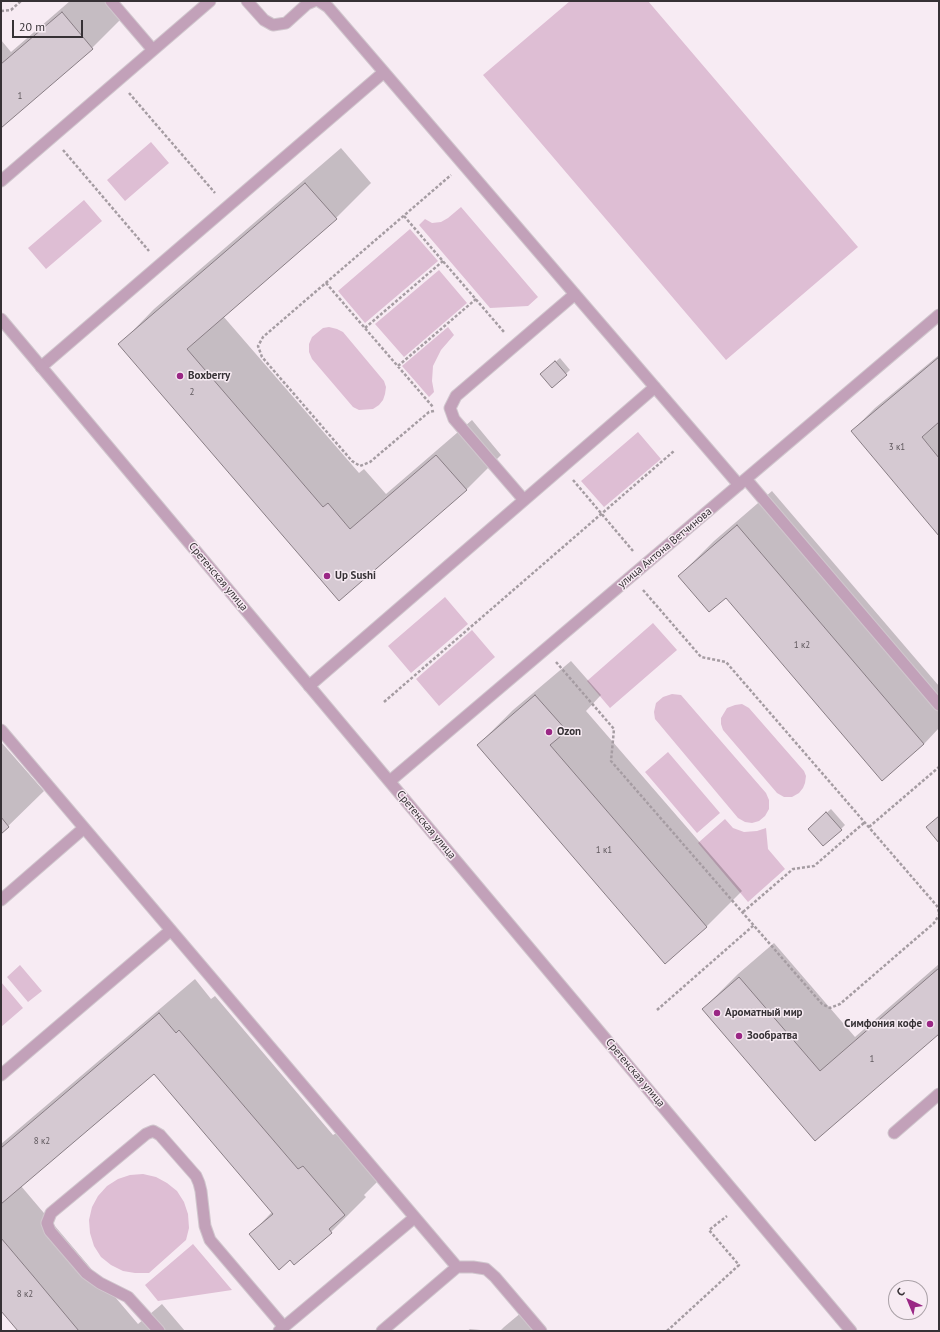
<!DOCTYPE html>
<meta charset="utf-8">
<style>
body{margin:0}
#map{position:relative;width:940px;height:1332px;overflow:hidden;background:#f7ebf3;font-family:"PT Sans",sans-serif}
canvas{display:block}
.frame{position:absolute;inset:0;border:2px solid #363135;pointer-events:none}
.north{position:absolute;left:888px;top:1280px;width:40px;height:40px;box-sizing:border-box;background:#f7ebf3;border:1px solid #aaa1a7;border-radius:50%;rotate:316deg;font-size:11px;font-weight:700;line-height:16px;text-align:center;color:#363135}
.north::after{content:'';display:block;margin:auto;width:14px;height:18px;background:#9a2785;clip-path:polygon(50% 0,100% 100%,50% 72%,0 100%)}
.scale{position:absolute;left:12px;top:20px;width:71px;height:18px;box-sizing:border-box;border:2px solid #363135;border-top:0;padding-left:5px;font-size:12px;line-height:14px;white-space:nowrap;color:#363135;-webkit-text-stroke:3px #f7ebf3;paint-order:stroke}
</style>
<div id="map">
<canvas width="940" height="1332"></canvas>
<div class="frame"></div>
<div class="north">С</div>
<div class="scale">20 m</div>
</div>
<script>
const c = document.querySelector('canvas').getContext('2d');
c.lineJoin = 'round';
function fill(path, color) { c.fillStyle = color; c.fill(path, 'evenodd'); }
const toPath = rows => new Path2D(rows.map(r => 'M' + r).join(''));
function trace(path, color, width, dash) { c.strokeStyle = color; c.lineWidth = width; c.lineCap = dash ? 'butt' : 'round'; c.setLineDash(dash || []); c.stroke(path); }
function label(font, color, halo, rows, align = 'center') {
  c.font = font + ' "PT Sans",sans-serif'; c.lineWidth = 3; c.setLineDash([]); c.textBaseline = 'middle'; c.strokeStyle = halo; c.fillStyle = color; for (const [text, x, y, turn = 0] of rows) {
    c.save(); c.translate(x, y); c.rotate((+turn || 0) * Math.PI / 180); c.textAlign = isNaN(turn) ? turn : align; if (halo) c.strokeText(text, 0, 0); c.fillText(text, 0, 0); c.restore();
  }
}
fill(toPath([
 [570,1,648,1,858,247,726,360,483,75],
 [151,142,169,163,125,201,107,180],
 [84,200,102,221,46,269,28,248],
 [461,207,538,297,528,306,490,308,419,225,425,219,432,223,441,222,448,218],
 [410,229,438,261,365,323,338,291],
 [439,270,467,303,404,357,375,324],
 [329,327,337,329,343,332,384,381,386,387,385,394,383,400,379,405,373,409,359,410,353,407,312,359,309,352,309,344,312,337,323,328],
 [448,327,454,335,441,350,433,366,432,381,434,392,429,397,402,366],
 [638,432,661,459,604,507,581,481],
 [445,597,468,624,411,673,388,646],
 [653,623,677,650,610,708,587,681],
 [472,630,495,657,439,706,416,679],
 [672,694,681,695,766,793,769,800,769,809,765,816,759,821,752,823,745,822,738,818,655,719,654,712,656,703,663,697],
 [742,704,749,708,804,771,806,776,805,783,803,788,799,793,792,797,784,797,777,793,723,730,721,724,721,718,727,708,735,705],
 [668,752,720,813,697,833,645,772],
 [725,819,733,828,744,832,757,831,766,828,768,849,785,869,748,902,698,843],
 [20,965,42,991,28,1002,7,977],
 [1,982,23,1008,1,1027],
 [143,1174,156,1177,167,1183,177,1191,184,1202,188,1214,189,1228,186,1240,149,1273,135,1273,123,1271,111,1265,101,1257,94,1246,90,1233,89,1220,92,1207,98,1196,107,1186,118,1179,130,1175],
 [193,1244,232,1290,158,1301,145,1285]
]), '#debed4');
fill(toPath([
 [70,1,117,1,127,13,92,48,1,127,1,40,11,52],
 [341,148,371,183,336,218,223,316,359,473,364,469,386,494,472,420,501,455,466,490,340,599,120,344,154,309],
 [939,355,939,535,852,431,875,408],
 [560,358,570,370,552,387,546,370],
 [772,491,939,686,939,728,924,744,882,779,726,597,679,576,714,541],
 [571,661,601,695,586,711,742,891,707,926,665,962,478,745,513,710],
 [1,742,44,791,1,833],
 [831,809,845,825,841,829,813,825],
 [774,943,855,1037,939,964,939,1032,815,1139,703,1009,738,974],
 [195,979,211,999,215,996,333,1135,338,1132,379,1180,364,1195,366,1197,331,1232,294,1264,290,1259,250,1235,272,1212,154,1072,21,1186,138,1324,162,1304,185,1331,19,1331,1,1310,1,1144],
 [522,1312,538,1331,500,1331,504,1327],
 [470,1329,491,1331,467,1331]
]), '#0003');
const building = toPath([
 [62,12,93,49,1,128,1,64,62,12],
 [305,183,337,219,187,349,323,507,328,503,350,529,436,455,467,490,339,601,118,344,305,183],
 [939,357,939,422,922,437,939,458,939,536,851,431,939,357],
 [555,361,567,375,552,388,540,374,555,361],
 [737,525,924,744,882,781,726,598,709,612,678,576,737,525],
 [535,695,567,731,550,745,707,927,665,964,477,745,535,695],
 [826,812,842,830,823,846,808,829,826,812],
 [939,816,939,843,926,827,939,816],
 [1,817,9,827,1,834,1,817],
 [939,968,939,1034,815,1141,702,1009,739,977,820,1071,939,968],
 [159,1013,176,1033,179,1030,298,1169,303,1166,345,1215,329,1229,332,1233,294,1265,290,1260,279,1270,249,1234,273,1214,154,1074,1,1204,1,1148,159,1013],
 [1,1238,34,1277,79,1331,18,1331,1,1311,1,1238]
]);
fill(building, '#d5c9d2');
trace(building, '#887d84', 1);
const service = toPath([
 [111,1,153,50],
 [247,1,264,20,273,25,286,23,307,4,314,1],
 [319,1,328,7,739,485],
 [1,181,210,1],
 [41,367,384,72],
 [746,479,939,705],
 [524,500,454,419,450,408,456,396,575,294],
 [309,686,655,387],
 [1,730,457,1267,473,1267,486,1269,495,1277,541,1331],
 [390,781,939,315],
 [1,900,84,828],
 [1,1075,171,930],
 [894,1133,939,1094],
 [159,1331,128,1297,100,1283,86,1273,50,1231,47,1223,51,1213,146,1134,153,1131,160,1135,196,1176,199,1183,201,1191,205,1226,210,1240,284,1327],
 [279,1331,414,1218],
 [382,1331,457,1267]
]);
const minor = toPath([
 [1,319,851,1331]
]);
trace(service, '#d0c6cd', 13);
trace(minor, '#d0c6cd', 13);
trace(toPath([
 [1,11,11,10,21,1],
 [129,93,215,193],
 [63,150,149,251],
 [404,216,504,332],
 [326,283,433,407],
 [365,328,443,261],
 [398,366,476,299],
 [434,411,429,412,370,462,360,466,352,461,262,357,258,346,263,337,451,175],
 [573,480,633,551],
 [643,590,701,657,726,662,937,906,939,912],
 [556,662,614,729,611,761,822,1004,830,1008,840,1004,934,923,939,915],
 [384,702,674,451],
 [869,827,939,767],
 [743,912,793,869,814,866,865,822],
 [657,1010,754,925],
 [667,1331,739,1265,709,1230,727,1216]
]), '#a59ca2', 2.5, [3, 2]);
trace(service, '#c2a1b9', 11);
trace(minor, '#c2a1b9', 11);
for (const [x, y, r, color] of [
 [180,376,4,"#9a2785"],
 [327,576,4,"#9a2785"],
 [549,732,4,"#9a2785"],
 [717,1013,4,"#9a2785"],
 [930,1024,4,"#9a2785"],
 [739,1036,4,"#9a2785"]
]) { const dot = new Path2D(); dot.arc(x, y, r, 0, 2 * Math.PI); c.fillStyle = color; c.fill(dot); trace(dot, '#f7ebf3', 1.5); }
label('9px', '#5e575c', null, [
 ["1",20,96],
 ["2",192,392],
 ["3 к1",897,447],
 ["1 к2",802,645],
 ["1 к1",604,850],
 ["1",872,1059],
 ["8 к2",42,1141],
 ["8 к2",25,1294]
]);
label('bold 11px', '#363135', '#f7ebf3', [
 ["Boxberry",188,376],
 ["Up Sushi",335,576],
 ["Ozon",557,732],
 ["Ароматный мир",725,1013],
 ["Симфония кофе",922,1024,"right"],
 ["Зообратва",747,1036]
], 'left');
label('11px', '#363135', '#f7ebf3', [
 ["улица Антона Ветчинова",665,548,-40],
 ["Сретенская улица",218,577,50],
 ["Сретенская улица",426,825,50],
 ["Сретенская улица",635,1073,50]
]);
</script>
